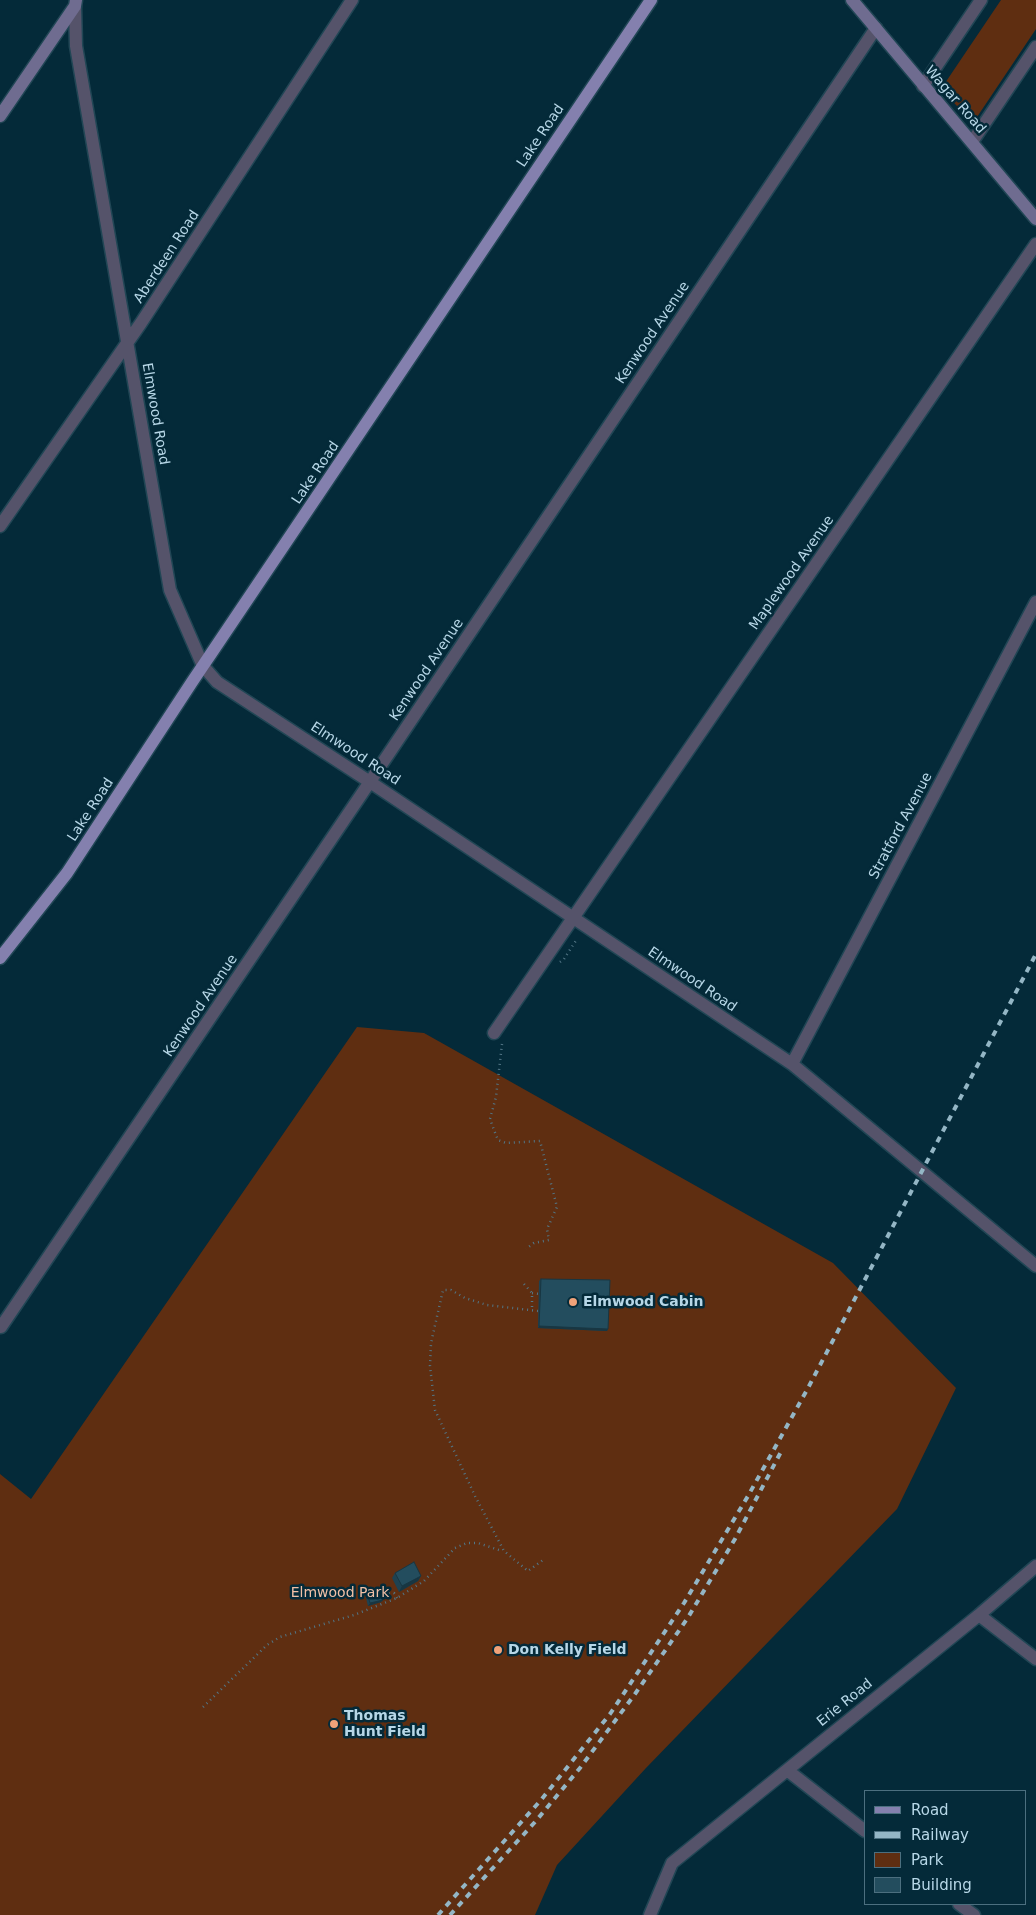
<!DOCTYPE html>
<style>
body{margin:0}
#map{position:relative;width:1036px;height:1915px;overflow:hidden;background:#042a39;font-family:"DejaVu Sans",sans-serif}
canvas{display:block}
.legend{position:absolute;left:864px;top:1790px;width:162px;height:115px;box-sizing:border-box;background:#042a39;border:1px solid #4c6f7f;margin:0;padding:6px 9px;list-style:none;font-size:15px;color:#b7d7e7}
.legend li{display:flex;align-items:center;gap:10px;height:25px}
.legend b{width:25px;border:1px solid #4c6f7f}
</style>
<div id="map">
<canvas width="1036" height="1915"></canvas>
<ul class="legend">
<li><b style="height:6px;background:#8480ae"></b>Road</li>
<li><b style="height:6px;background:#94b6c5"></b>Railway</li>
<li><b style="height:14px;background:#5f2e11"></b>Park</li>
<li><b style="height:14px;background:#234d5e"></b>Building</li>
</ul>
</div>
<script>
const c = document.querySelector('canvas').getContext('2d');
c.lineJoin = 'round';
function fill(path, color) { c.fillStyle = color; c.fill(path, 'evenodd'); }
const toPath = rows => new Path2D(rows.map(r => 'M' + r).join(''));
function trace(path, color, width, dash) { c.strokeStyle = color; c.lineWidth = width; c.lineCap = dash ? 'butt' : 'round'; c.setLineDash(dash || []); c.stroke(path); }
function label(font, color, halo, rows, align = 'center') {
  c.font = font + ' "DejaVu Sans",sans-serif'; c.lineWidth = 5; c.setLineDash([]); c.textBaseline = 'middle'; c.strokeStyle = halo; c.fillStyle = color; for (const [text, x, y, turn = 0] of rows) {
    c.save(); c.translate(x, y); c.rotate((+turn || 0) * Math.PI / 180); c.textAlign = isNaN(turn) ? turn : align; if (halo) c.strokeText(text, 0, 0); c.fillText(text, 0, 0); c.restore();
  }
}
fill(toPath([
 [1001,0,1036,0,1036,29,973,123,941,89],
 [357,1027,424,1033,833,1263,956,1388,897,1509,646,1768,557,1865,535,1915,0,1915,0,1474,31,1499]
]), '#5f2e11');
const street = toPath([
 [75,6,76,46,170,590,203,666,217,682,370,782,792,1064,1036,1266],
 [923,86,981,0],
 [972,142,1036,47],
 [0,526,141,323,352,0],
 [494,1033,1036,244],
 [792,1064,1036,602],
 [0,1326,1,1327,361,795,876,28],
 [979,1615,1036,1659],
 [787,1770,865,1831],
 [959,1904,974,1915],
 [650,1915,672,1863,979,1615,1036,1566]
]);
const secondary = toPath([
 [852,0,1036,219],
 [0,116,75,6,76,0]
]);
const primary = toPath([
 [0,958,67,873,192,682,651,0]
]);
trace(street, '#214655', 15);
trace(secondary, '#214655', 15);
trace(primary, '#214655', 15);
trace(toPath([
 [560,962,564,959,577,939],
 [502,1044,496,1097,490,1119,494,1130,498,1140,506,1143,540,1141,557,1207,547,1229,549,1240,534,1243,526,1249],
 [524,1284,532,1293,532,1310],
 [532,1293,539,1294],
 [538,1311,487,1305,465,1298,451,1290,443,1290,431,1343,430,1366,435,1410,475,1496,504,1551,528,1571,543,1560],
 [379,1595,394,1593,397,1598],
 [203,1707,267,1645,280,1637,354,1615,397,1598,424,1581,455,1548,467,1543,478,1543,502,1551]
]), '#537686', 2.5, [1, 4]);
trace(street, '#55536a', 12);
trace(secondary, '#6f6c90', 12);
trace(primary, '#8480ae', 12);
trace(toPath([
 [438,1915,541,1800,610,1714,684,1603,748,1496,808,1388,1036,954],
 [450,1915,535,1822,580,1768,635,1694,687,1619,735,1539,783,1448]
]), '#94b6c5', 4, [6, 6]);
fill(toPath([
 [541,1279,608,1329,607,1331,538,1328,539,1281],
 [395,1573,421,1576,418,1581,399,1592,392,1578],
 [367,1592,383,1600,381,1602,368,1606,365,1594]
]), '#1e4251');
fill(toPath([
 [539,1326,608,1329,607,1331,538,1328],
 [421,1576,418,1581,399,1592,402,1586],
 [383,1600,381,1602,368,1606,370,1603]
]), '#183642');
const building = toPath([
 [541,1279,610,1280,608,1329,539,1326,541,1279],
 [414,1562,421,1576,402,1586,395,1573,414,1562],
 [380,1589,383,1600,370,1603,367,1592,380,1589]
]);
fill(building, '#234d5e');
trace(building, '#183642', 1);
for (const [x, y, r, color] of [
 [573,1302,5,"#f0a279"],
 [498,1650,5,"#f0a279"],
 [334,1724,5,"#f0a279"]
]) { const dot = new Path2D(); dot.arc(x, y, r, 0, 2 * Math.PI); c.fillStyle = color; c.fill(dot); trace(dot, '#042a39', 2); }
label('14px', '#b7d7e7', '#042a39', [
 ["Wagar Road",955,100,49],
 ["Lake Road",541,136,-56],
 ["Aberdeen Road",167,257,-57],
 ["Kenwood Avenue",653,333,-56],
 ["Elmwood Road",155,414,80],
 ["Lake Road",316,473,-56],
 ["Maplewood Avenue",792,573,-55],
 ["Kenwood Avenue",427,670,-56],
 ["Elmwood Road",355,754,33],
 ["Lake Road",91,810,-57],
 ["Stratford Avenue",901,826,-62],
 ["Elmwood Road",692,980,34],
 ["Kenwood Avenue",201,1006,-56],
 ["Erie Road",845,1703,-39]
]);
label('bold 14px', '#b7d7e7', '#042a39', [
 ["Elmwood Cabin",583,1302],
 ["Don Kelly Field",508,1650],
 ["Thomas",344,1716],
 ["Hunt Field",344,1732]
], 'left');
label('14px', '#f1c0a6', '#042a39', [
 ["Elmwood Park",340,1593]
]);
</script>
